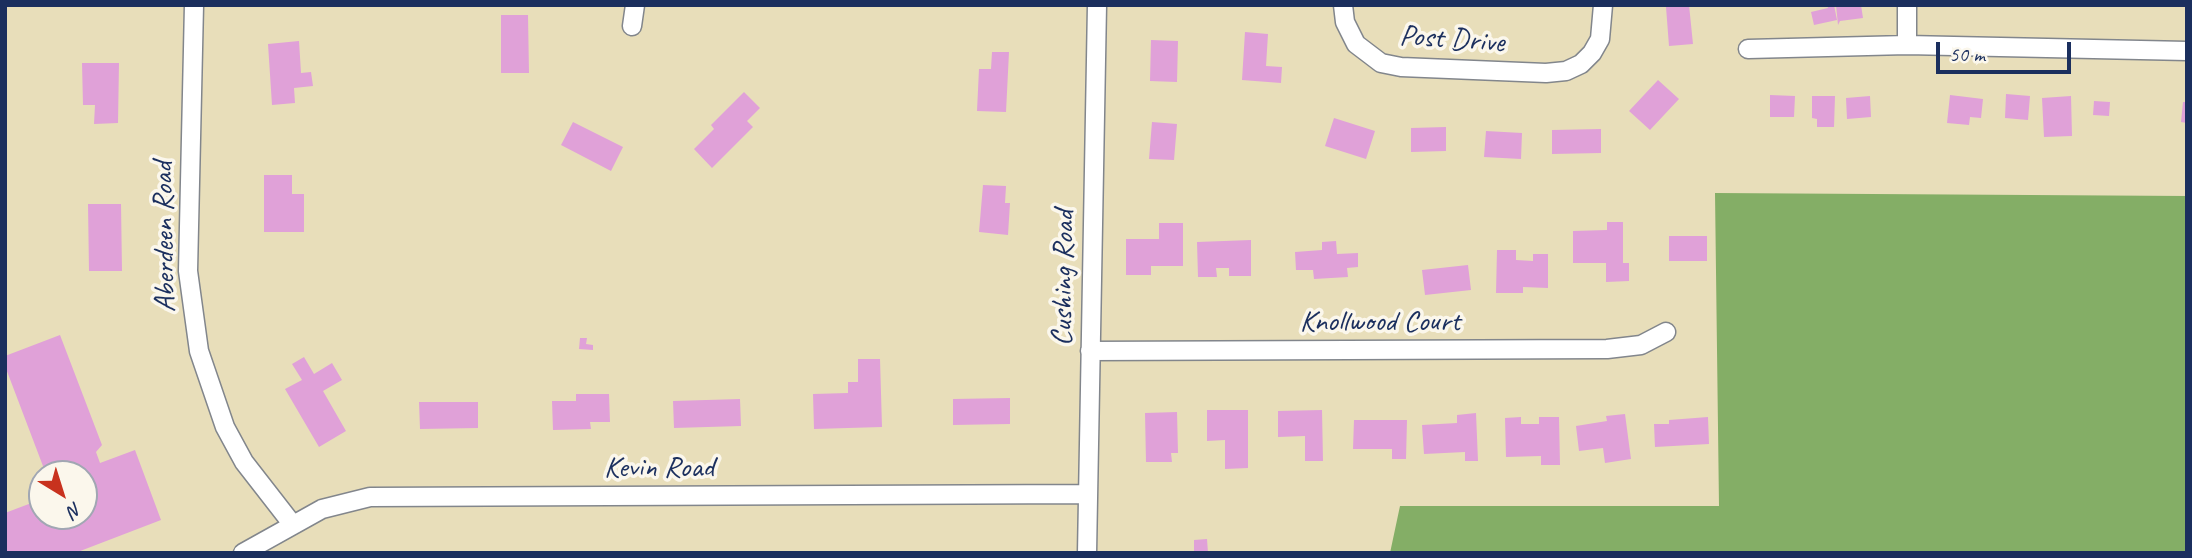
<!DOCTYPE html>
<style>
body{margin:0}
#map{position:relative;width:2192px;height:558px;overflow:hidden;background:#e8deba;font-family:Caveat,sans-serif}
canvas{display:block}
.frame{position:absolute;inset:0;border:7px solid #1b2f5e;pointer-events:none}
.north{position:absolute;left:28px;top:460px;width:70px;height:70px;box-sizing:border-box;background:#fbf7ec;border:2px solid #a1a7b3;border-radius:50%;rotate:142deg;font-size:19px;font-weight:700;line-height:28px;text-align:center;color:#1b2f5e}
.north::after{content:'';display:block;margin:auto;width:24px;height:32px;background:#c8321e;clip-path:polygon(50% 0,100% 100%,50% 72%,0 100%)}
.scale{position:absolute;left:1936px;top:42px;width:135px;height:32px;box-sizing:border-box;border:4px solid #1b2f5e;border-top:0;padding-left:9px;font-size:21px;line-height:24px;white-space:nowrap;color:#1b2f5e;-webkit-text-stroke:5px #fbf7ec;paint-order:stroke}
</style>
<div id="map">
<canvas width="2192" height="558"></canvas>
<div class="frame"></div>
<div class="north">N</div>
<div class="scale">50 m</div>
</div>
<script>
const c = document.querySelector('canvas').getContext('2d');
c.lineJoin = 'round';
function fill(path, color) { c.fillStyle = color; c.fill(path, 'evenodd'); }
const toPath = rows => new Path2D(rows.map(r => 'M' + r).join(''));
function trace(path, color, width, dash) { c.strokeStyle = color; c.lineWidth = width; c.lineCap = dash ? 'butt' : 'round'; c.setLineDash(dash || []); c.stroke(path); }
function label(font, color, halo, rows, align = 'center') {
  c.font = font + ' Caveat,sans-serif'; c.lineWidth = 7; c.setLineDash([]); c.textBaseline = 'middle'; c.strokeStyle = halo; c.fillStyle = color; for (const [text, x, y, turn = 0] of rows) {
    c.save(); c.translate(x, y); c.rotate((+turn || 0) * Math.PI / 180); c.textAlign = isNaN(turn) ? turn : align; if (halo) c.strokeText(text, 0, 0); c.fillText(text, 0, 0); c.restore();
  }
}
fill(toPath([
 [1715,193,2187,196,2187,553,1390,553,1400,506,1719,506]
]), '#84ae66');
fill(toPath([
 [1689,5,1693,44,1669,46,1666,7],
 [1827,5,1834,5,1837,20,1814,25,1811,12,1828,8],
 [1836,5,1861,5,1863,18,1840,21,1838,25],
 [501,15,528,15,529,73,501,73],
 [1245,32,1268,34,1266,66,1282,67,1281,83,1242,80],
 [1151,40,1178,41,1177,82,1150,81],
 [299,41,301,73,311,72,313,86,294,88,295,103,272,105,268,44],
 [992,52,1009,52,1006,112,977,111,979,69,991,69],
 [82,63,119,63,118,123,94,124,95,105,83,105],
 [1658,80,1679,99,1650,130,1629,111],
 [744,92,760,108,747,121,753,127,712,168,694,149,714,129,711,125],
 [2006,94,2030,96,2028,120,2005,118],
 [1770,95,1795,96,1794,117,1770,117],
 [1950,95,1983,99,1981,118,1970,117,1969,125,1947,123],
 [1812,96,1835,96,1834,127,1817,127,1817,119,1812,118],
 [1870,96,1871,117,1847,119,1846,98],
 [2071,96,2072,136,2044,137,2042,98],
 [2094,101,2110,102,2109,116,2093,115],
 [2183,102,2187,102,2187,123,2181,122],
 [1334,118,1375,131,1366,159,1325,146],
 [573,122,623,147,611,171,561,145],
 [1152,122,1177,124,1174,160,1149,159],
 [1446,127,1446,151,1411,152,1411,128],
 [1601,129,1601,153,1552,154,1552,130],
 [1486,131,1522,133,1521,159,1484,157],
 [264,175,292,175,292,194,304,194,304,232,264,232],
 [983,185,1006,186,1005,203,1010,203,1008,235,979,232],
 [88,204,121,204,122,271,89,271],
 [1607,222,1623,222,1623,263,1629,263,1629,281,1606,282,1606,263,1573,263,1573,231,1607,230],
 [1159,223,1183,223,1183,266,1151,266,1151,275,1126,275,1126,239,1159,239],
 [1669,236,1707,236,1707,261,1669,261],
 [1251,240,1251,276,1229,276,1229,268,1216,268,1217,277,1198,277,1197,242],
 [1336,241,1337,254,1358,253,1358,267,1347,268,1348,277,1314,279,1313,270,1296,270,1295,252,1322,250,1322,242],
 [1497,250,1516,250,1516,260,1533,261,1533,254,1548,254,1548,288,1523,287,1523,293,1496,293],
 [1468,265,1471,290,1425,295,1422,270],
 [60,335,102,445,96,452,100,463,135,450,161,520,75,553,5,553,5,513,42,499,42,516,84,516,84,474,79,474,75,463,46,474,5,366,5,356],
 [580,338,587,338,586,344,593,345,593,350,579,349],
 [304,357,314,374,332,363,342,380,323,391,346,431,319,447,285,389,302,380,292,364],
 [858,359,880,359,882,427,814,429,813,394,848,393,848,382,858,382],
 [576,394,609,394,610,422,590,422,591,429,553,430,552,401,576,401],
 [1010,398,1010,424,953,425,953,399],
 [740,399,741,426,674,428,673,401],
 [419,402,478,402,478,428,420,429],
 [1207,410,1248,410,1248,468,1225,469,1225,440,1207,441],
 [1322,410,1323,461,1305,461,1305,436,1278,437,1278,411],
 [1177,412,1178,453,1171,453,1172,462,1146,462,1145,413],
 [1476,413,1478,461,1465,461,1465,452,1424,454,1422,425,1457,423,1457,415],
 [1625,414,1631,459,1605,463,1603,448,1579,451,1576,426,1607,421,1606,416],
 [1521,417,1521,424,1539,424,1539,417,1559,417,1560,465,1541,465,1541,456,1506,457,1505,418],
 [1708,417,1709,444,1655,447,1654,424,1669,424,1669,420],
 [1354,420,1407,420,1406,459,1392,459,1392,449,1353,449],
 [1207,539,1208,553,1194,553,1194,540]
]), '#e0a1d8');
const street = toPath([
 [194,5,188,271,199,351,225,427,244,462,293,525],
 [1343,5,1345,22,1356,44,1381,63,1401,67,1546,73,1566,71,1581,64,1592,53,1600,39,1603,5],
 [632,26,635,5],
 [1907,45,1907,5],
 [1748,49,1907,45,2187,51],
 [1090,351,1607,349,1641,345,1666,332],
 [243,553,322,509,370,497,1088,494],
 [1087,553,1097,5]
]);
trace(street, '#82868c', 21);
trace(street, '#fff', 18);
label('30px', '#1b2f5e', '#fbf7ec', [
 ["Post Drive",1452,40,4],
 ["Aberdeen Road",165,237,-91],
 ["Cushing Road",1064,278,-89],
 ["Knollwood Court",1380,322],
 ["Kevin Road",659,468]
]);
</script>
